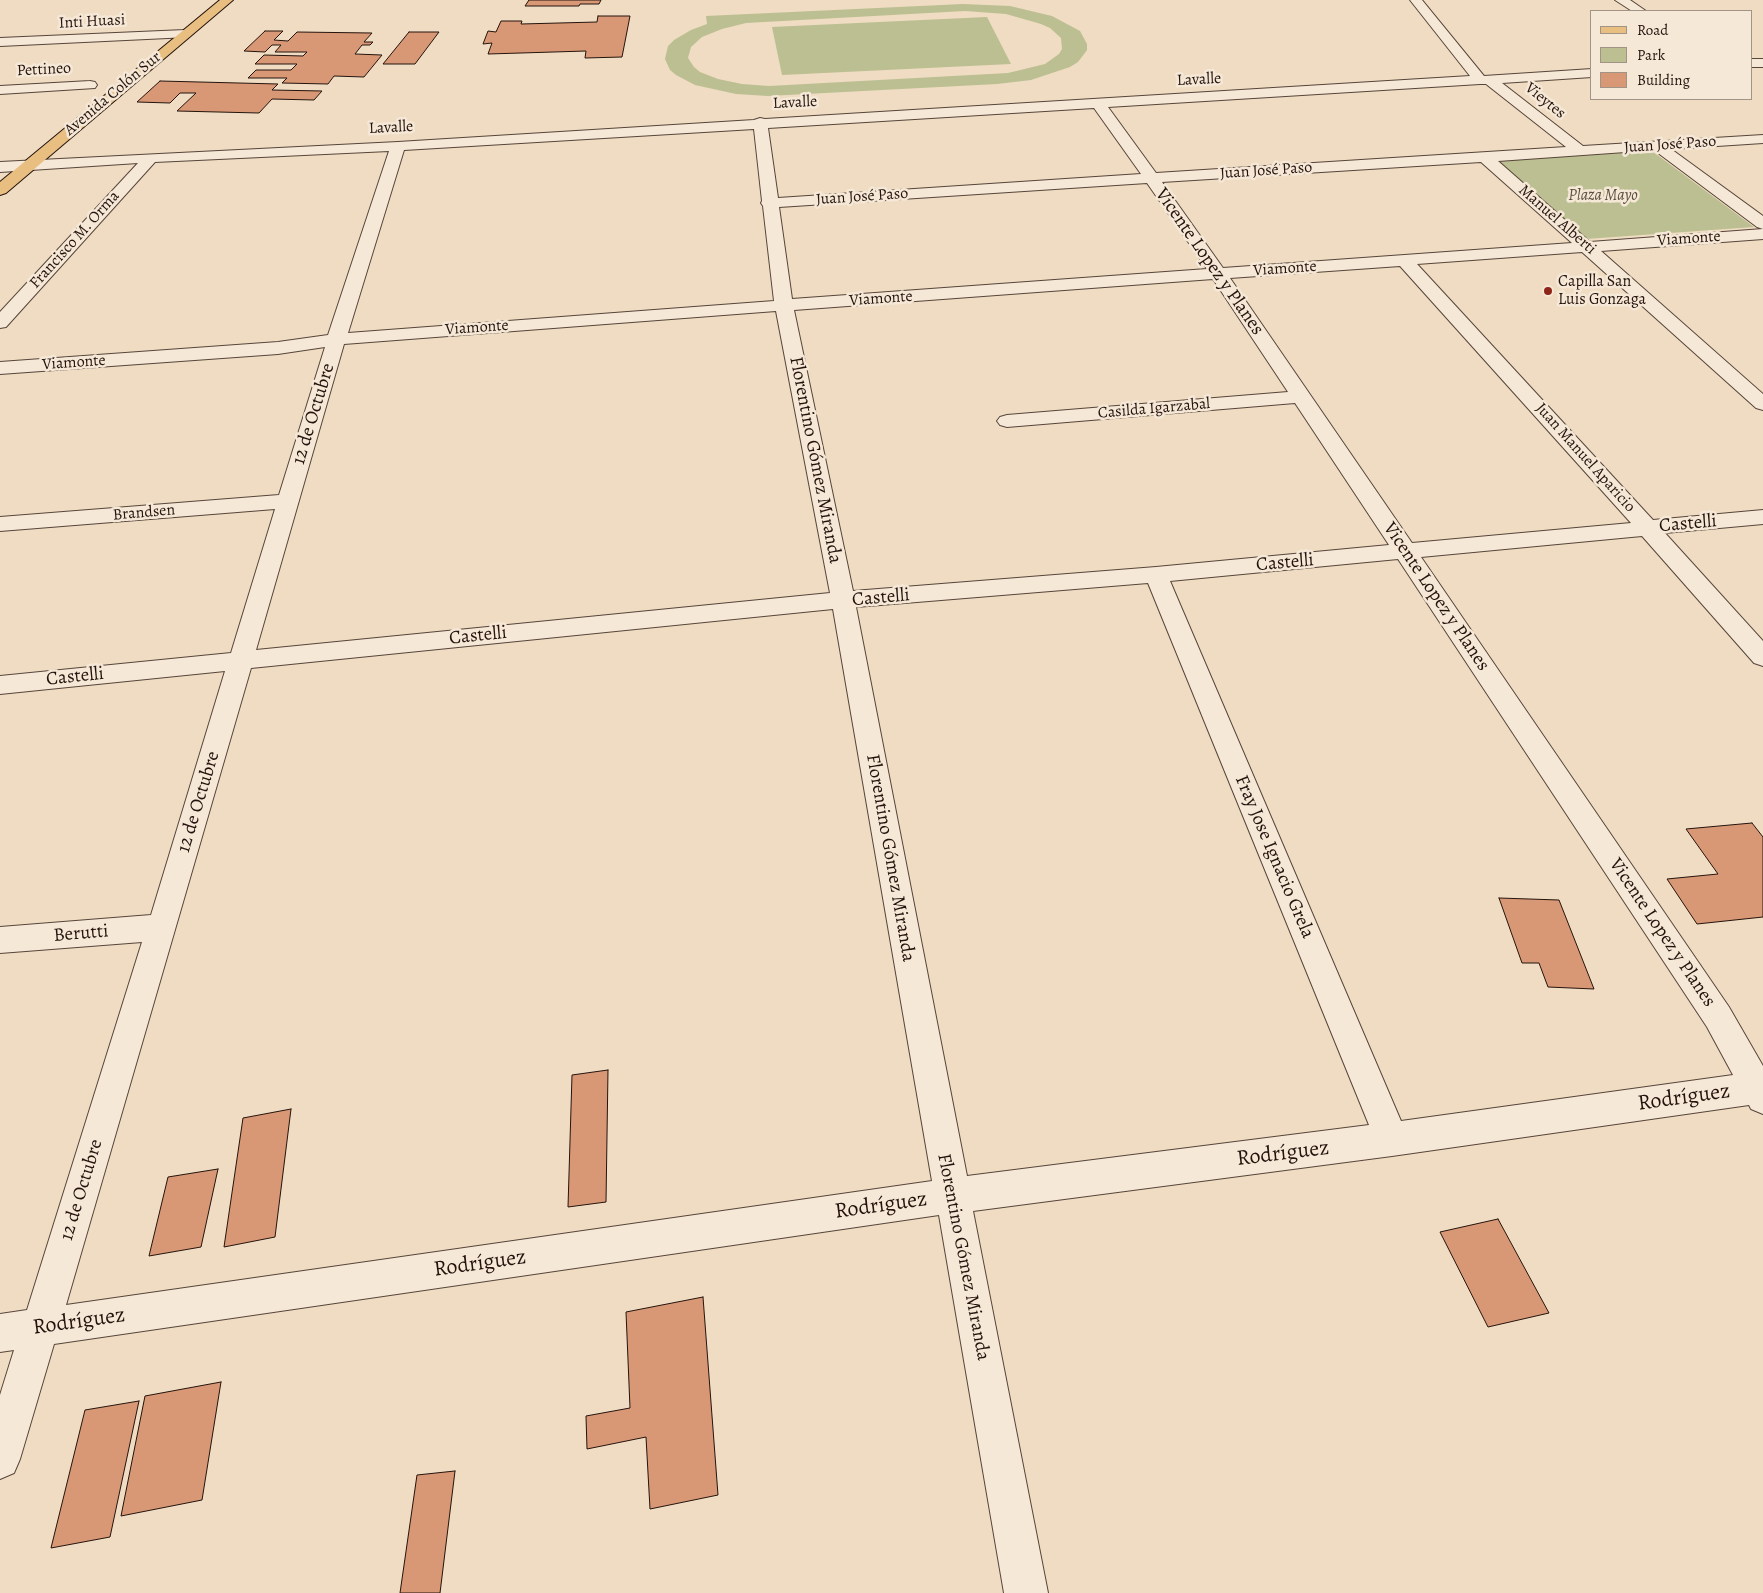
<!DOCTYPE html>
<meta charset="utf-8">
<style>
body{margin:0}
#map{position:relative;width:1763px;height:1593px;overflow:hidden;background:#efdcc2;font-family:Alegreya,serif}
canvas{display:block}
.legend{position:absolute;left:1590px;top:10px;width:162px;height:90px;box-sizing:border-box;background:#f5e8d7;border:1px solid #a19386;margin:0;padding:6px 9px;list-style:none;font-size:15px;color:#24130d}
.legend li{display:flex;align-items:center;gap:10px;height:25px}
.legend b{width:25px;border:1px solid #a19386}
</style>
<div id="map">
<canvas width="1763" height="1593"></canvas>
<ul class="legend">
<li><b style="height:6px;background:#e8be81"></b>Road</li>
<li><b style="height:14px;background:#bcbf91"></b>Park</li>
<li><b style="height:14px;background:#d89875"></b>Building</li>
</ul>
</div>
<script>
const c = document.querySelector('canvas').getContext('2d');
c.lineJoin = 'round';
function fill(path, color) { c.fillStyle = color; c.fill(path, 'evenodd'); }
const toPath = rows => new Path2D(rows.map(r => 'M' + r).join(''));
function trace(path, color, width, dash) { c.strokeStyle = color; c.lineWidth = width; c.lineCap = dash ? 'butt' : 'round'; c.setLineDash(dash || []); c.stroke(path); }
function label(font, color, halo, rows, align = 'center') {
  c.font = font + ' Alegreya,serif'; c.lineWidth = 5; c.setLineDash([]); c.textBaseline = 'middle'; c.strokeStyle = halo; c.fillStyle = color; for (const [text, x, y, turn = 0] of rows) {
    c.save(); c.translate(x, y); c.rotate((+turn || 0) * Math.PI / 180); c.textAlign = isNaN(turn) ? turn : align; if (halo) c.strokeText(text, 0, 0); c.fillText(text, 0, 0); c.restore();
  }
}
fill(toPath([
 [963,4,1010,6,1052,16,1080,31,1087,44,1087,50,1078,62,1070,67,1031,80,997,84,768,96,736,94,695,85,676,75,670,70,665,59,668,46,674,40,691,30,707,24,706,16],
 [965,11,1006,14,1041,24,1050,28,1061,38,1062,49,1059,54,1045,64,1008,73,769,86,742,84,718,79,700,72,694,67,688,58,691,47,702,37,722,29,746,23],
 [987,17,1011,64,782,75,772,27],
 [1652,151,1754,227,1586,239,1498,161]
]), '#bcbf91');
const building = toPath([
 [529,0,601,0,599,4,580,4,579,6,525,6,529,0],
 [598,16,630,16,622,57,585,58,586,51,488,54,492,43,483,44,488,31,496,32,501,21,522,21,521,24,597,22,598,16],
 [265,31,283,31,274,40,288,41,297,32,372,33,364,42,373,42,370,45,362,45,355,54,382,55,364,77,334,76,328,84,282,83,287,78,248,78,256,70,291,70,297,64,255,64,264,55,303,56,307,52,275,52,281,45,272,45,265,52,244,51,265,31],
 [409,32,439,32,415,64,383,64,409,32],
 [160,81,278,84,272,90,322,91,314,100,272,99,259,113,177,111,196,93,180,93,170,103,137,102,160,81],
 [1752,823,1763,837,1763,917,1697,924,1667,879,1718,874,1686,829,1752,823],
 [1499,898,1559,900,1594,989,1548,987,1539,963,1522,963,1499,898],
 [608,1070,606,1202,568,1207,572,1075,608,1070],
 [291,1109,275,1237,224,1247,243,1118,291,1109],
 [218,1169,201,1247,149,1256,168,1177,218,1169],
 [1498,1219,1549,1313,1488,1327,1440,1232,1498,1219],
 [703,1297,718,1495,650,1509,646,1437,587,1449,586,1416,630,1408,626,1312,703,1297],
 [221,1382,202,1500,121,1516,145,1396,221,1382],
 [139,1401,110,1537,51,1548,85,1410,139,1401],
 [455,1471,440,1593,400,1593,417,1475,455,1471]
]);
fill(building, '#d89875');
trace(building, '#24130d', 1);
const minor = toPath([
 [1410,0,1422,0,1484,76,1592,69,1592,77,1502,83,1583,146,1763,135,1763,143,1671,149,1763,216,1763,229,1757,227,1654,150,1498,161,1590,242,1763,229,1763,239,1601,251,1763,394,1763,410,1756,408,1582,252,1417,264,1653,520,1763,510,1763,524,1665,533,1763,641,1763,666,1754,663,1642,536,1421,557,1729,1007,1763,1066,1763,1114,1751,1109,1749,1105,1392,1156,973,1211,1048,1593,1004,1593,939,1215,54,1344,20,1459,14,1473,0,1479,0,1395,14,1350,0,1352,0,1314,27,1310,142,942,0,953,0,927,151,915,225,671,0,694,0,676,231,653,275,509,0,531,0,517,279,495,325,347,278,354,0,374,0,362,278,342,328,335,389,151,155,162,6,327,0,328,0,312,138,163,0,172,0,162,398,142,754,120,760,118,765,119,1470,76,1410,0],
 [1480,84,1486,84,1566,147,1156,173,1108,107,1480,84],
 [1094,108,1141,174,778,198,768,128,1094,108],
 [754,129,762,201,761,203,763,206,774,301,348,333,404,150,754,129],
 [1481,162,1572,243,1223,268,1162,182,1481,162],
 [1147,183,1207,269,792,299,779,207,1147,183],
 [1400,266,1631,523,1412,543,1230,278,1400,266],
 [1213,279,1288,392,1007,415,1000,417,997,421,1000,425,1007,427,1295,403,1389,545,1156,567,853,591,794,310,1213,279],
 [776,311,830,593,256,650,344,344,776,311],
 [1398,559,1707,1027,1733,1075,1401,1121,1170,581,1398,559],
 [1148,583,1369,1125,967,1176,856,607,1148,583],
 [833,609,932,1181,66,1305,251,668,833,609],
 [1615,0,1630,0,1646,11,1632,11,1615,0],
 [185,30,189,31,191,34,189,37,0,46,0,38,185,30],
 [1752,59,1763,59,1763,67,1752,67,1752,59],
 [90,81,95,82,97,85,95,88,0,94,0,86,90,81]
]);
const major = toPath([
 [220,0,233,0,6,193,0,195,0,182,220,0]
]);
trace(minor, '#57453a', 2);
trace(major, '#24130d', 2);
fill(minor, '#f5e8d7');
fill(major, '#e8be81');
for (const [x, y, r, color] of [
 [1548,291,5,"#8f2418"]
]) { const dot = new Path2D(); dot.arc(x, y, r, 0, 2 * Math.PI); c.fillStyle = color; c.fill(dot); trace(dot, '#f5e8d7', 2); }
label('16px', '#24130d', '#f5e8d7', [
 ["Inti Huasi",92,22,-3],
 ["Pettineo",44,70,-3],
 ["Lavalle",1199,80,-3],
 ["Avenida Colón Sur",113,94,-40],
 ["Vieytes",1545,101,39],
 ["Lavalle",795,103,-3],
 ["Lavalle",391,128,-3],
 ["Juan José Paso",1670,145,-4],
 ["Juan José Paso",1266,171,-4],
 ["Juan José Paso",862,197,-4],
 ["Manuel Alberti",1557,220,41],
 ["Viamonte",1689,239,-4],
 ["Francisco M. Orma",75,240,-48],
 ["Viamonte",1285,269,-4],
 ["Viamonte",881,299,-4],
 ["Viamonte",477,328,-4],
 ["Viamonte",74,363,-4],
 ["Casilda Igarzabal",1154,409,-5],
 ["Juan Manuel Aparicio",1585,458,48],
 ["Brandsen",144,513,-5]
]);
label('italic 16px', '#594f3b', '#f5e8d7', [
 ["Plaza Mayo",1603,196]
]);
label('16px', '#24130d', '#f5e8d7', [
 ["Capilla San",1558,282],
 ["Luis Gonzaga",1558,300]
], 'left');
label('19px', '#24130d', '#f5e8d7', [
 ["Vicente Lopez y Planes",1209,262,55],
 ["12 de Octubre",314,414,-73],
 ["Florentino Gómez Miranda",815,460,79],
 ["Castelli",1688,524,-5],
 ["Castelli",1285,563,-5],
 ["Vicente Lopez y Planes",1436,597,56],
 ["Castelli",881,598,-5],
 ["Castelli",478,636,-6],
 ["Castelli",75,677,-6],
 ["12 de Octubre",199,802,-73],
 ["Fray Jose Ignacio Grela",1274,857,67],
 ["Florentino Gómez Miranda",890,858,80],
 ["Vicente Lopez y Planes",1662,933,56],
 ["Berutti",81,934,-5],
 ["12 de Octubre",82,1190,-73],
 ["Florentino Gómez Miranda",963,1257,79]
]);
label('22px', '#24130d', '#f5e8d7', [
 ["Rodríguez",1684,1098,-8],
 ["Rodríguez",1283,1154,-7],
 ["Rodríguez",881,1206,-8],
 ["Rodríguez",480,1264,-8],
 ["Rodríguez",79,1322,-8]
]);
</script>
